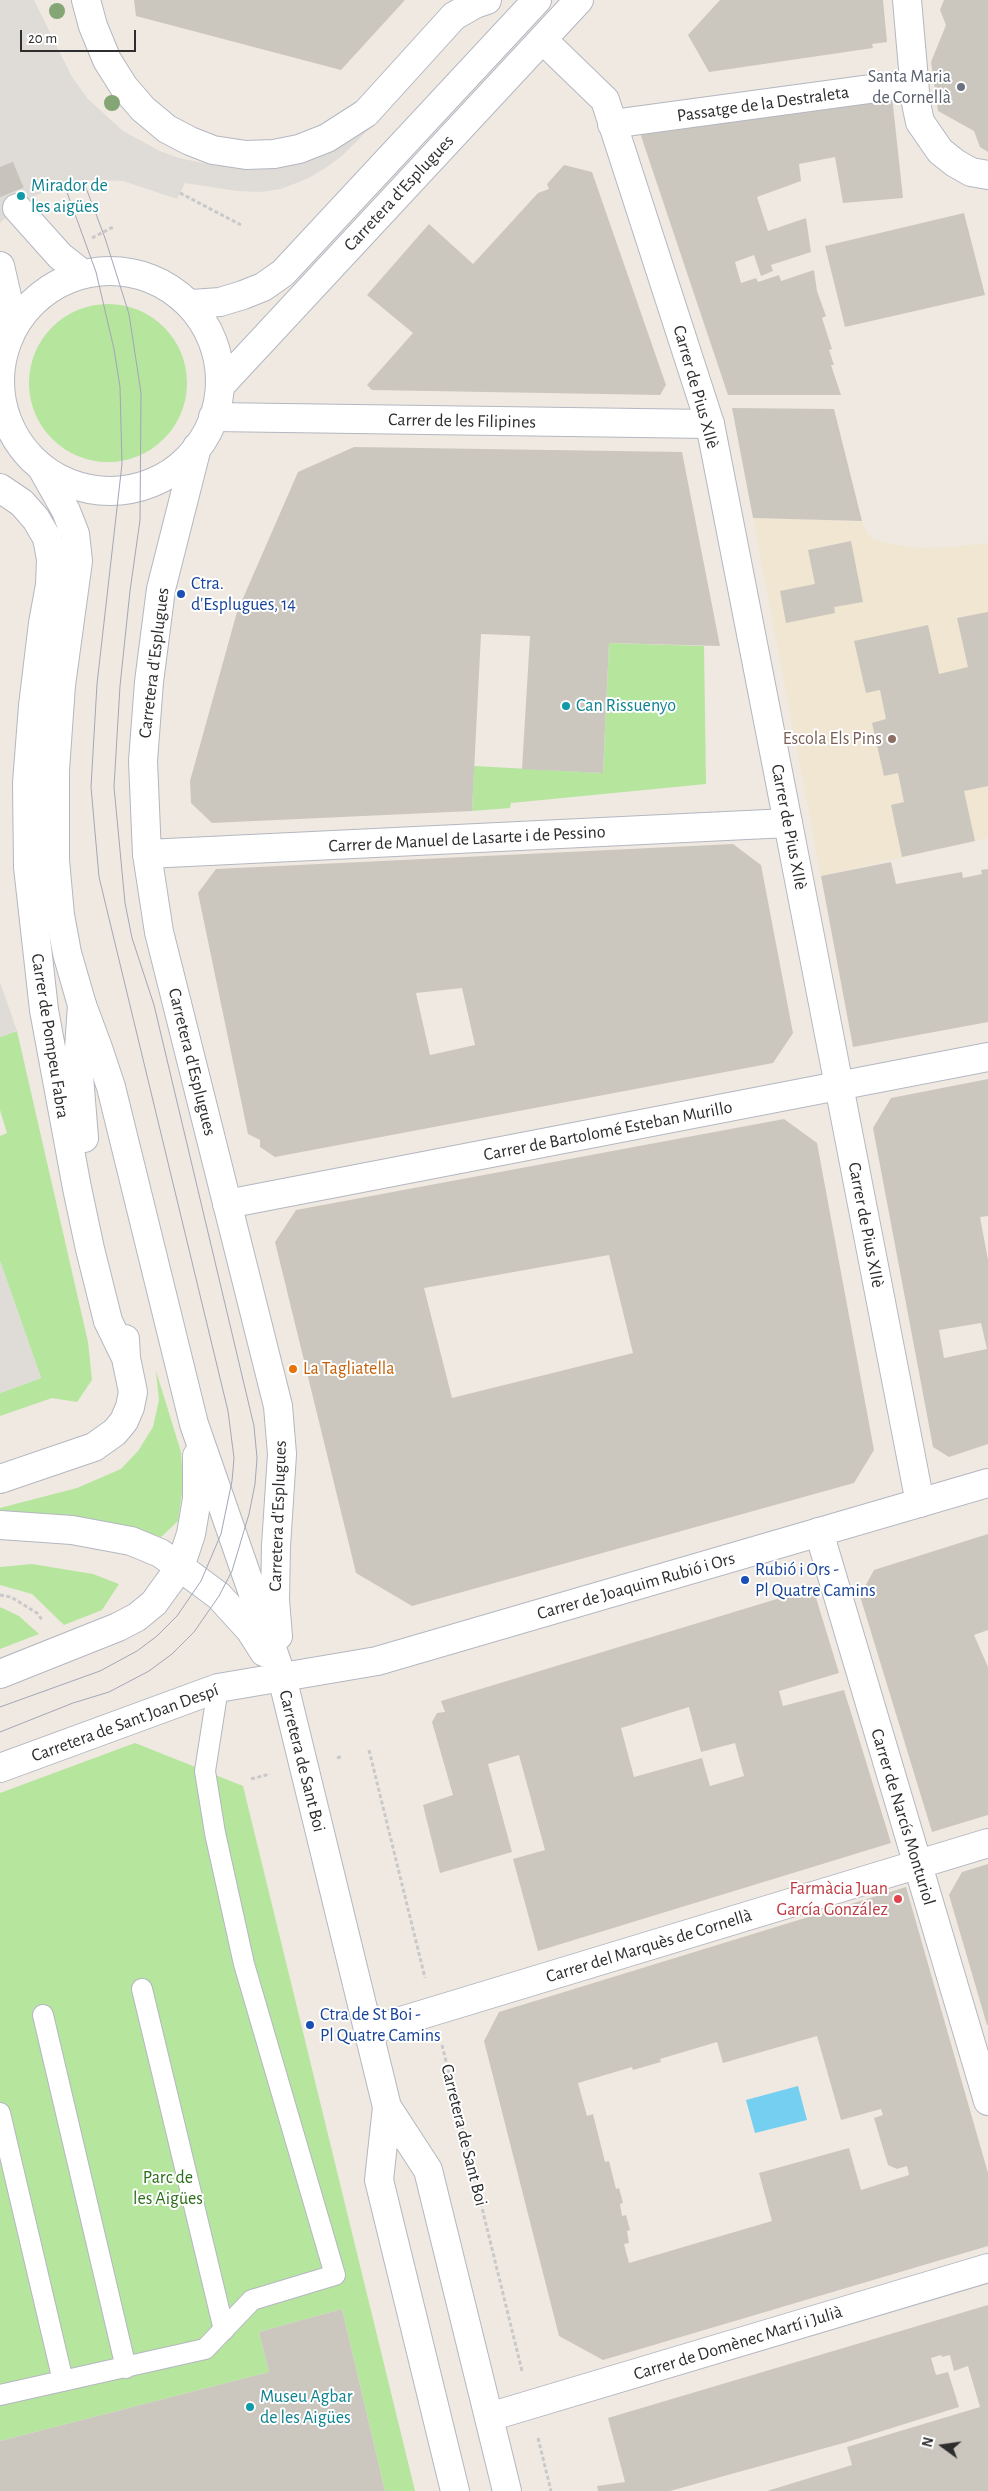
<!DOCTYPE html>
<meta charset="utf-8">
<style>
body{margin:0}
#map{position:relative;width:988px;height:2491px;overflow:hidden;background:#efe9e1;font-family:"Alegreya Sans",sans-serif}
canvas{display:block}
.north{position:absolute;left:918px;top:2421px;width:50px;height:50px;-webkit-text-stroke:4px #fff;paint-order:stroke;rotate:284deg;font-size:14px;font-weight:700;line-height:20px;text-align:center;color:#2e2e2e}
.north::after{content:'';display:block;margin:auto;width:18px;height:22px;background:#2e2e2e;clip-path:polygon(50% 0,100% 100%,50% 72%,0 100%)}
.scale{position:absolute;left:20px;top:30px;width:116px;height:22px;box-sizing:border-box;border:2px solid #2e2e2e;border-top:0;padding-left:6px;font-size:15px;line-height:18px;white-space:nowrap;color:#2e2e2e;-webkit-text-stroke:4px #fff;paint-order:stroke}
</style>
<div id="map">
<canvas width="988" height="2491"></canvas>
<div class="north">N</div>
<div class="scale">20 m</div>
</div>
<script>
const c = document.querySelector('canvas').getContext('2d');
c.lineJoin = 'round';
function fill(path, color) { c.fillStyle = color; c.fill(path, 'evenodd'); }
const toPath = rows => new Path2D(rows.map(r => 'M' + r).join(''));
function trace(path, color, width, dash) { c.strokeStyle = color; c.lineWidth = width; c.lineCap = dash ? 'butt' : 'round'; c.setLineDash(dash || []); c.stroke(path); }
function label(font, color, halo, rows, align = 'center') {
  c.font = font + ' "Alegreya Sans",sans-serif'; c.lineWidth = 4; c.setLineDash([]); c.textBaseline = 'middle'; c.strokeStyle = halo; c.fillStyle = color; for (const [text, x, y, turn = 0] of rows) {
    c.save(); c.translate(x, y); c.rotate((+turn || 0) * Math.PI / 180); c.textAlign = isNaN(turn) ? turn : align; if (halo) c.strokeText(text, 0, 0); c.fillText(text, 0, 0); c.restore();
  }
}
fill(toPath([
 [753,518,862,521,866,532,873,539,890,544,920,548,950,547,988,543,988,838,821,876]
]), '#f0e6d1');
fill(toPath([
 '29 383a79 79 0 1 1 158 0a79 79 0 1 1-158 0Z',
 [609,643,704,646,706,784,511,803,510,808,472,811,474,766,603,773],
 [17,1031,88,1342,92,1380,77,1402,52,1398,0,1416,0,1393,41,1378,0,1261,0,1136,7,1133,0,1110,0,1037],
 [156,1371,181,1452,183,1486,178,1521,161,1537,92,1522,0,1512,0,1508,77,1488,121,1469,138,1451,153,1427,159,1400],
 [32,1564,93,1574,119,1584,102,1610,64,1625,32,1594,0,1585,0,1567],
 [0,1607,19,1616,39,1634,0,1649],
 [135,1743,243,1786,415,2491,385,2491,342,2309,259,2332,269,2372,0,2441,0,1793]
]), '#b6e59e');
fill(toPath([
 [0,0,34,0,72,77,88,99,123,131,160,151,179,158,218,166,232,165,377,121,343,155,327,167,309,178,281,189,260,192,237,191,185,183,177,199,123,181,83,180,58,186,35,196,15,209,0,223],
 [0,982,17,1031,0,1037],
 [0,1261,41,1378,0,1393]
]), '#dfdcd8');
fill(toPath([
 [798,2086,807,2120,755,2133,746,2100]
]), '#75cff0');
fill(toPath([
 [134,0,405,0,341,70,136,16],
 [720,0,883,0,887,42,872,44,873,48,709,72,688,35],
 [944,0,988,0,988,152,980,147,974,131,938,111,931,62,946,25,940,10],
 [892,96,903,198,843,203,835,157,799,164,801,181,757,197,768,231,806,218,811,252,771,265,773,271,761,276,754,255,735,262,741,283,756,278,758,282,779,275,781,281,814,270,817,291,826,316,822,318,832,349,829,350,834,365,831,365,841,395,728,395,639,130],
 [564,165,592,172,666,385,660,395,372,390,367,385,413,333,367,295,429,224,473,264,538,193,549,189,547,184],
 [964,213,985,295,845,327,825,246],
 [732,408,834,409,862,521,753,518],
 [354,447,682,452,720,646,609,643,603,773,522,769,530,636,481,634,472,811,212,823,191,803,190,781,237,612,298,472],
 [851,541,863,602,834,607,835,613,786,623,780,591,815,584,808,550],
 [988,612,988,786,964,791,975,841,902,857,891,805,904,802,898,773,884,776,872,723,886,719,880,690,866,693,854,641,928,625,939,674,968,667,957,618],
 [733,844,761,865,793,1033,773,1063,275,1157,260,1147,260,1140,248,1134,198,893,216,869],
 [462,988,475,1045,430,1055,416,993],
 [891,862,896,884,962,872,963,878,982,874,981,870,988,869,988,1022,853,1047,821,876],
 [988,1079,988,1216,980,1217,988,1260,988,1444,949,1457,933,1447,873,1128,891,1098],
 [981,1323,987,1349,944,1358,939,1330],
 [784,1119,817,1143,874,1450,854,1483,412,1606,356,1573,275,1242,296,1210],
 [609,1255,633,1353,452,1398,424,1288],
 [988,1534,988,1630,974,1635,988,1667,988,1815,932,1832,860,1596,874,1570],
 [813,1588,839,1673,779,1691,783,1706,844,1690,891,1843,538,1951,513,1859,545,1850,519,1755,488,1764,512,1852,440,1873,423,1805,453,1795,432,1722,437,1713,445,1712,441,1701],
 [689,1707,701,1752,735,1743,744,1776,710,1786,702,1758,634,1777,621,1728],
 [988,1864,988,2025,987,2025,949,1895,962,1872],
 [906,1887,988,2173,988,2246,603,2360,559,2336,484,2041,499,2012],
 [817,2036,841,2120,881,2109,883,2115,874,2118,888,2165,897,2169,907,2166,909,2175,861,2190,849,2148,759,2173,772,2221,629,2263,624,2244,629,2243,627,2231,630,2230,626,2215,622,2216,620,2204,623,2203,619,2188,616,2189,609,2161,605,2162,593,2114,587,2116,578,2083,632,2067,633,2070,661,2062,660,2059,717,2042,723,2063],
 [988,2305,988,2491,767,2491,852,2465,847,2447,980,2407,968,2366,954,2371,950,2355,942,2357,941,2355,931,2358,936,2375,948,2372,959,2407,847,2442,670,2491,598,2491,597,2486,625,2482,608,2418],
 [342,2309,385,2491,0,2491,0,2441,269,2372,259,2332]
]), '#cbc7bf');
trace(toPath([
 [0,167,17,208]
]), '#c8c4bd', 28, [28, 14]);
const service = toPath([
 [142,1989,224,2330],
 [43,2015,126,2368],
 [0,2113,63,2381],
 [0,2395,205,2349,252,2300,335,2275,244,1964,215,1833,205,1771,218,1688]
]);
const pedestrian = toPath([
 [612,124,914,83],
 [710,424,788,823]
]);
const minor = toPath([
 [86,0,93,26,107,60,124,87,143,109,167,129,190,141,213,150,246,155,274,154,299,149,327,138,366,113,454,16,475,4,487,0],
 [907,0,916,103,920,122,940,151,955,163,971,172,988,175],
 [213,417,710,424,605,100,543,40],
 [33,706,27,783,28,867,44,1010,77,1188,90,1249,108,1321,126,1358],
 [147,854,788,823,920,1503],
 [82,1005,78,1063,84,1138],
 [227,1204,988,1057],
 [0,1479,94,1447,115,1432,124,1421,130,1407,133,1392,126,1358,125,1339],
 [0,1525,72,1530,131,1541,160,1553,180,1567],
 [819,1532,988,2101],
 [368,2031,988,1843],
 [489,2417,988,2268]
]);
const tertiary = toPath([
 [17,208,60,256,83,274],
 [0,266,14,327],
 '0 381a110 110 0 1 1 220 0a110 110 0 1 1-220 0Z',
 [192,304,220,302,243,295,263,287,283,273,537,0],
 [220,386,579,0],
 [197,447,161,589,149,682,143,761,147,854,159,932,278,1406,282,1454,276,1546,275,1600,278,1636],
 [43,470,66,511,75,534,78,561,61,685,55,770,55,860,60,915,67,953,82,1005,98,1048,111,1087,194,1424,282,1677,387,2107,428,2170,507,2491],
 [0,488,22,503,36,519,47,538,51,559,50,585,43,623,33,706],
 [180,1567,219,1596,250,1630,264,1652],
 [0,1674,118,1627,137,1617,154,1603,180,1567,191,1534,197,1499,197,1456],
 [0,1768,218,1688,377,1661,988,1483],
 [387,2107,379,2180,455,2491]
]);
trace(service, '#b4b7c1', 22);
trace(pedestrian, '#b4b7c1', 30);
trace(minor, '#b4b7c1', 30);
trace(tertiary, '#b4b7c1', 30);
trace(toPath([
 [180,193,241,225],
 [92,238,113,227],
 [0,1595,11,1597,37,1613,43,1621],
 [369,1750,425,1978],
 [337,1758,343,1756],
 [251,1779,270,1774],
 [442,2045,522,2371],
 [538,2438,551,2491]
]), '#c9c9c9', 3, [4, 2.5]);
trace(service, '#fff', 20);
trace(pedestrian, '#fff', 28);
trace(minor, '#fff', 28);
trace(tertiary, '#fff', 28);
trace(toPath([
 [0,1707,100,1671,137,1651,157,1636,177,1616,201,1581,221,1534,232,1481,234,1458,228,1411,99,877,91,787,97,684,122,464,120,387,114,349,96,272,64,184],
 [0,1732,73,1703,109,1692,149,1671,172,1654,194,1632,219,1596,232,1571,249,1514,255,1484,257,1458,254,1426,154,1005,132,938,125,903,114,787,120,686,130,591,140,520,141,393,129,314,105,238,83,180]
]), '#a3a6b8', 1);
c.fillStyle = '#84a574';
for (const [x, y] of [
 [57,11],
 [112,103]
]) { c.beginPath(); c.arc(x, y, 8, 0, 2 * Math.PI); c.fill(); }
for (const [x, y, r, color] of [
 [961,87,5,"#6b7280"],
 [21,196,5,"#0f9aa8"],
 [181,594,5,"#1a4fb4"],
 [566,706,5,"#0f9aa8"],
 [892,739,5,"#8d6e63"],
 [293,1369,5,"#e8710a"],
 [745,1580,5,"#1a4fb4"],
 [898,1899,5,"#e0444e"],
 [310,2025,5,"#1a4fb4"],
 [250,2407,5,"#0f9aa8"]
]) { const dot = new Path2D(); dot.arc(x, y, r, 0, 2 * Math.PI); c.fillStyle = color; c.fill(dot); trace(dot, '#fff', 2); }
label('18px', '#5b616d', '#fff', [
 ["Santa Maria",951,77],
 ["de Cornellà",951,98]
], 'right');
label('18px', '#2e2e2e', '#fff', [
 ["Passatge de la Destraleta",763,104,-8],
 ["Carretera d'Esplugues",399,193,-47],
 ["Carrer de Pius XIIè",696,387,74],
 ["Carrer de les Filipines",462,421,1],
 ["Carretera d'Esplugues",154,663,-83],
 ["Carrer de Pius XIIè",789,827,79],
 ["Carrer de Manuel de Lasarte i de Pessino",467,839,-3],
 ["Carrer de Pompeu Fabra",50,1036,81],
 ["Carretera d'Esplugues",192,1062,76],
 ["Carrer de Bartolomé Esteban Murillo",608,1131,-11],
 ["Carrer de Pius XIIè",866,1225,79],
 ["Carretera d'Esplugues",278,1516,-88],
 ["Carrer de Joaquim Rubió i Ors",636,1586,-16],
 ["Carretera de Sant Joan Despí",125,1723,-20],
 ["Carretera de Sant Boi",302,1761,76],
 ["Carrer de Narcís Monturiol",903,1817,73],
 ["Carrer del Marquès de Cornellà",649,1946,-17],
 ["Carretera de Sant Boi",464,2135,76],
 ["Carrer de Domènec Martí i Julià",738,2343,-17]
]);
label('18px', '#0d838f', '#fff', [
 ["Mirador de",31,186],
 ["les aigües",31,207],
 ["Can Rissuenyo",576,706],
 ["Museu Agbar",260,2397],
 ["de les Aigües",260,2418]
], 'left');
label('18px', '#164399', '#fff', [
 ["Ctra.",191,584],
 ["d'Esplugues, 14",191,605],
 ["Rubió i Ors -",755,1570],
 ["Pl Quatre Camins",755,1591],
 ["Ctra de St Boi -",320,2015],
 ["Pl Quatre Camins",320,2036]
], 'left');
label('18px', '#785e54', '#fff', [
 ["Escola Els Pins",882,739]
], 'right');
label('18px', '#c56008', '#fff', [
 ["La Tagliatella",303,1369]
], 'left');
label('18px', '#be3a42', '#fff', [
 ["Farmàcia Juan",888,1889],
 ["García González",888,1910]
], 'right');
label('18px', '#2c6e1b', '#fff', [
 ["Parc de",168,2178],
 ["les Aigües",168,2199]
]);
</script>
